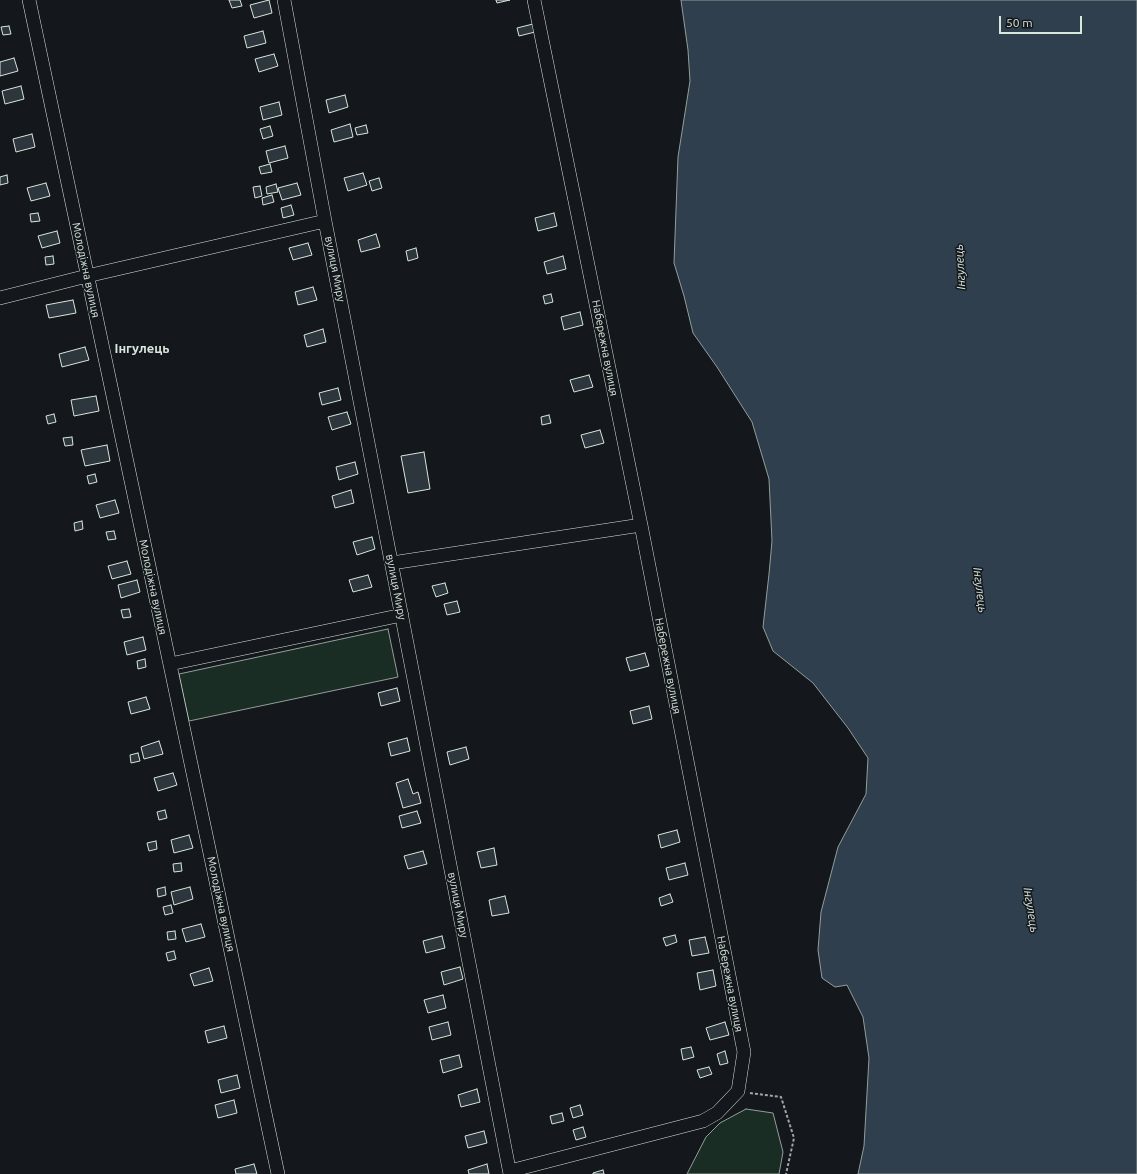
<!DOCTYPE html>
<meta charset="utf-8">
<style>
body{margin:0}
#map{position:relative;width:1137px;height:1174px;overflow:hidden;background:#14181c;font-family:Ubuntu,sans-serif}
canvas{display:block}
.scale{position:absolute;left:999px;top:16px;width:83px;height:18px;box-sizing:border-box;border:2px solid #d8e6dc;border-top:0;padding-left:5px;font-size:12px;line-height:14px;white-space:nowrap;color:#d8e6dc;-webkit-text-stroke:3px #14181c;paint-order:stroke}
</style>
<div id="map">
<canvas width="1137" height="1174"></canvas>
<div class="scale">50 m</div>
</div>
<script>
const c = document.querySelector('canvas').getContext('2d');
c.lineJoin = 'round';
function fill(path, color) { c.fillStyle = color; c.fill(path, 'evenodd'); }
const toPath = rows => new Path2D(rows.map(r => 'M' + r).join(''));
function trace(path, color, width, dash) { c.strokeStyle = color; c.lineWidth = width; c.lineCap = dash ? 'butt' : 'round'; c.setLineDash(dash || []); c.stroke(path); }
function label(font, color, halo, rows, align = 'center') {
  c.font = font + ' Ubuntu,sans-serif'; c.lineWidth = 3; c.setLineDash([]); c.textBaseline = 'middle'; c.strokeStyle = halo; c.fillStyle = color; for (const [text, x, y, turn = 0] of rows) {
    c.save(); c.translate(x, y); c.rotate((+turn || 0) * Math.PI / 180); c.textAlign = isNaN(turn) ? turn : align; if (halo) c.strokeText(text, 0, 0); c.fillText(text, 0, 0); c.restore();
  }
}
const green = toPath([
 [388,629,398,677,189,721,179,674,388,629],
 [746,1109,773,1113,783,1152,779,1174,687,1174,706,1137,720,1123,746,1109]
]);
fill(green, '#1a2d24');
trace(green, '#939e99', 1);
const water = toPath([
 [681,0,1137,0,1137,1174,858,1174,864,1146,869,1058,863,1017,847,985,835,987,822,978,818,950,821,912,838,847,866,794,868,758,848,728,813,683,773,651,763,627,769,574,772,541,769,479,752,422,717,367,693,333,684,296,674,263,678,157,690,81,688,50,681,0]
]);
fill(water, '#2f3f4d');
trace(water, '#939e99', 1);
const building = toPath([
 [229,0,240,0,242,6,232,8,229,0],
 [269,0,272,13,254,18,250,5,269,0],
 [496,0,510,0,497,3,496,0],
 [533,24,535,32,519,36,517,28,533,24],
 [9,26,11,34,3,35,1,27,9,26],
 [263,31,266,43,247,48,244,36,263,31],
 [274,54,278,66,259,72,255,59,274,54],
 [14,58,18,71,0,76,0,62,14,58],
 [21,86,24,99,5,104,2,91,21,86],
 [345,95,348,107,329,113,326,100,345,95],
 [279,102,282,115,263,120,260,107,279,102],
 [350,124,353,137,334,142,331,130,350,124],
 [366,125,368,133,357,135,355,128,366,125],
 [270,126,273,136,263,139,260,129,270,126],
 [32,134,35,147,16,152,13,139,32,134],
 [285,146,288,158,269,163,266,151,285,146],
 [270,164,272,172,261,174,259,167,270,164],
 [363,173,367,185,348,191,344,178,363,173],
 [7,175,8,183,0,185,0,177,7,175],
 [379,178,382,188,372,191,369,181,379,178],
 [46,183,50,196,31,201,27,188,46,183],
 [297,183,301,195,282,200,278,188,297,183],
 [276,184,278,192,267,194,266,187,276,184],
 [260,186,262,196,255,198,253,187,260,186],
 [272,195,274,202,263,205,262,198,272,195],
 [291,205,294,215,283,218,281,208,291,205],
 [38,213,40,221,31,222,30,214,38,213],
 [554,213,557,226,538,231,535,218,554,213],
 [57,231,60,243,42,248,38,236,57,231],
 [376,234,380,247,361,252,358,240,376,234],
 [308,243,312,255,293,260,289,248,308,243],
 [416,248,418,258,408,261,406,251,416,248],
 [53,256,54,264,46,265,45,257,53,256],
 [563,256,566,269,547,274,544,262,563,256],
 [313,287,317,300,298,305,295,292,313,287],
 [551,294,553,302,545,304,543,296,551,294],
 [73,300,76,313,49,318,46,305,73,300],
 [580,312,583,325,564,330,561,317,580,312],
 [323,329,326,342,307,347,304,335,323,329],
 [85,347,89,360,62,367,59,354,85,347],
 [589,375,593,387,574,392,570,380,589,375],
 [338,388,341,400,322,405,319,393,338,388],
 [96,396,99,411,74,416,71,400,96,396],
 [347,412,351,424,332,430,328,417,347,412],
 [54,414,56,422,48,424,46,416,54,414],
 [549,415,551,423,542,425,541,417,549,415],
 [600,430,604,443,585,448,581,435,600,430],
 [72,437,73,445,65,446,63,438,72,437],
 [107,445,110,461,85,466,81,450,107,445],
 [424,452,430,489,408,493,401,456,424,452],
 [355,462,358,474,339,480,336,467,355,462],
 [95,474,97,482,89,484,87,476,95,474],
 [351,490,354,503,335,508,332,496,351,490],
 [115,500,119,513,100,518,96,505,115,500],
 [82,521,83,529,75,531,74,523,82,521],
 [114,531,116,539,108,540,106,532,114,531],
 [372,537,375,549,357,555,353,542,372,537],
 [127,561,131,574,112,579,108,566,127,561],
 [368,575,372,587,353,592,349,580,368,575],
 [137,580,140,592,121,598,118,585,137,580],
 [445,583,448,593,436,597,432,586,445,583],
 [457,601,460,612,447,615,444,604,457,601],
 [129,609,131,617,123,618,121,610,129,609],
 [143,637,146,650,127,655,124,642,143,637],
 [645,653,649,666,630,671,626,658,645,653],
 [145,659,146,667,138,669,137,661,145,659],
 [397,688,400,701,381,706,378,693,397,688],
 [146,697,150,709,131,714,128,702,146,697],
 [649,706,652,719,633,724,630,711,649,706],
 [407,738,410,751,391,756,388,743,407,738],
 [159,741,163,754,144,759,141,747,159,741],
 [466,747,469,759,450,765,447,752,466,747],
 [138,753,140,761,131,763,130,755,138,753],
 [173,773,177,785,158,791,154,778,173,773],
 [408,779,413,794,418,792,421,803,403,808,396,783,408,779],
 [165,810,167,818,159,820,157,812,165,810],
 [417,811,421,823,402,828,399,816,417,811],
 [677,830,680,842,661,848,658,835,677,830],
 [189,835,193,848,174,853,171,840,189,835],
 [156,841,157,849,149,851,147,843,156,841],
 [494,848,497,865,481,868,477,852,494,848],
 [423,851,427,864,408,869,404,856,423,851],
 [181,863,182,871,174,872,173,864,181,863],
 [685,863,688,875,669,880,666,868,685,863],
 [165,887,166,895,158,897,157,889,165,887],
 [190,887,193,899,174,905,171,892,190,887],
 [670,894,673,902,661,906,659,898,670,894],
 [505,896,509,913,492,916,489,900,505,896],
 [171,905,173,913,165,915,163,907,171,905],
 [201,924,205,937,186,942,182,929,201,924],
 [175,931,176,939,168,940,167,932,175,931],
 [675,935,677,942,666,946,663,938,675,935],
 [442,936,445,948,426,953,423,941,442,936],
 [705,937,709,953,692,956,689,940,705,937],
 [174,951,176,959,168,961,166,953,174,951],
 [460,967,463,979,444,985,441,972,460,967],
 [209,968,213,981,194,986,190,974,209,968],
 [713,970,716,986,700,990,697,973,713,970],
 [443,995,446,1008,428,1013,424,1000,443,995],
 [448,1022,451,1035,432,1040,429,1027,448,1022],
 [725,1022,729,1035,710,1040,706,1028,725,1022],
 [224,1026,227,1038,208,1043,205,1031,224,1026],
 [691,1047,694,1057,683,1060,681,1049,691,1047],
 [725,1051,728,1063,720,1065,717,1054,725,1051],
 [459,1055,462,1067,443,1073,440,1060,459,1055],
 [709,1067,712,1074,700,1078,697,1070,709,1067],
 [237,1075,240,1088,221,1093,218,1080,237,1075],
 [477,1089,480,1102,461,1107,458,1095,477,1089],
 [234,1100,237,1113,218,1118,215,1105,234,1100],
 [580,1105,583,1115,573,1118,570,1108,580,1105],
 [562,1113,564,1121,552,1124,550,1116,562,1113],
 [583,1127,586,1137,576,1140,573,1130,583,1127],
 [484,1131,487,1143,468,1148,465,1136,484,1131],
 [254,1164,257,1174,236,1174,235,1169,254,1164],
 [487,1164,489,1174,469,1174,468,1170,487,1164],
 [603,1170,604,1174,593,1174,593,1173,603,1170]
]);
fill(building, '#2c363c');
trace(building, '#d8e6dc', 1);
const minor = toPath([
 [29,0,278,1174],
 [284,0,325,221,510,1174],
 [0,298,87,276,325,221],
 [392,563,641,525],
 [170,664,402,615],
 [510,1171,703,1121,717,1113,738,1091,744,1052,641,525,534,0]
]);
trace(minor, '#d8e6dc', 14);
trace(toPath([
 [750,1093,781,1097,794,1138,786,1174]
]), '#9da8a2', 2, [3, 2]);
trace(minor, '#14181c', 13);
label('11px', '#d8e6dc', '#14181c', [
 ["вулиця Миру",335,269,79],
 ["Молодіжна вулиця",86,270,78],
 ["Набережна вулиця",605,348,79],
 ["Молодіжна вулиця",153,587,78],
 ["вулиця Миру",396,587,79],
 ["Набережна вулиця",668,666,79],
 ["Молодіжна вулиця",221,904,78],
 ["вулиця Миру",458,905,79],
 ["Набережна вулиця",730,984,79]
]);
label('italic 12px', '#d8e6dc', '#14181c', [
 ["Інгулець",960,267,-93],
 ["Інгулець",980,590,83],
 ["Інгулець",1031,910,81]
]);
label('bold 13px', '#d8e6dc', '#14181c', [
 ["Інгулець",142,349]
]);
</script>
